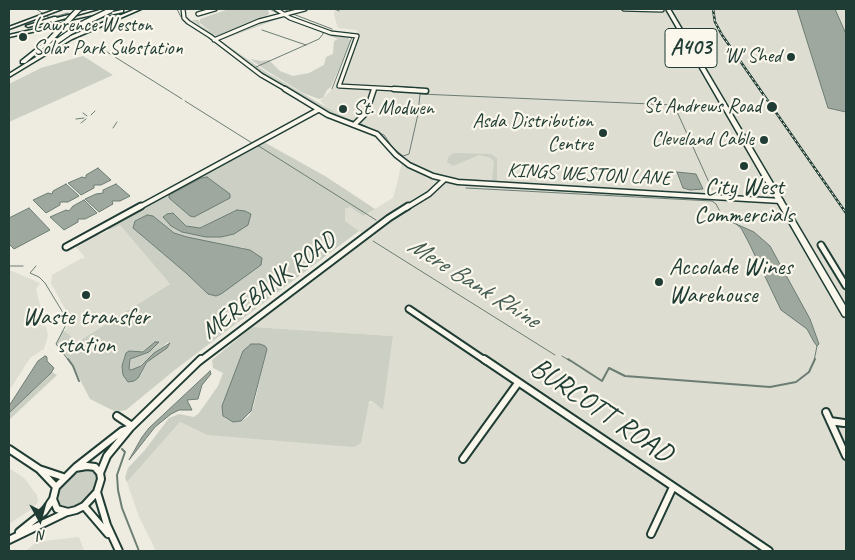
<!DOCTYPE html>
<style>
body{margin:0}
#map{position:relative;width:855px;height:560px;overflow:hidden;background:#eeece1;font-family:Caveat,sans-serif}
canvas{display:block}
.frame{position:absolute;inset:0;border:10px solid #1f3d34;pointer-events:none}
.north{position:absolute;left:15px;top:495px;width:50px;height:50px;-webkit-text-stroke:4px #fbf7ec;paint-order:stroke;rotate:173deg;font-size:14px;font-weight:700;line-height:20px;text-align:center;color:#1f3d34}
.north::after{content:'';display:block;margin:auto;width:18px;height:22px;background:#1f3d34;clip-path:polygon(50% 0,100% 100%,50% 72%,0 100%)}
</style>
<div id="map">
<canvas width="855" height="560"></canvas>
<div class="frame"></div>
<div class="north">N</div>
</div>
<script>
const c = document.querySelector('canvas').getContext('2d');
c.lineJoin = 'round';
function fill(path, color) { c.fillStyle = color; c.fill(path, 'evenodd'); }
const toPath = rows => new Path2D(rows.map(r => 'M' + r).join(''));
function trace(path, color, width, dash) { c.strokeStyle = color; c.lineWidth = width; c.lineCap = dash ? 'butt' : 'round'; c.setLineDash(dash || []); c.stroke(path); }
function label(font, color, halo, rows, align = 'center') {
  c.font = font + ' Caveat,sans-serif'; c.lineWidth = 4.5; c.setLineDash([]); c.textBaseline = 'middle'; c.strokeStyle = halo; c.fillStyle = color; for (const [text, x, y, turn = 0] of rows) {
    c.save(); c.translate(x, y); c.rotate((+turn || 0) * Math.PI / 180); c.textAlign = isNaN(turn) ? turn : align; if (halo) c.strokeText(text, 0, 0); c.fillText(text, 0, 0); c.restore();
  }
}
fill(toPath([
 [335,9,846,9,846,551,156,551,139,517,127,482,180,422,207,435,369,404,372,401,383,410,393,336,252,327,369,238,345,221,345,209,350,207,363,216,393,198,396,187,403,158,385,137,378,132,334,114,320,101,334,88,354,42,357,30,338,28,334,15],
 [120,225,170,284,76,342,65,331,71,320,51,283,52,275,82,258,84,259,84,256,73,244,92,234,99,235],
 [9,270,40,283,36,289,48,335,44,349,30,358,9,391],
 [9,468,24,478,37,495,38,502,32,509,9,524],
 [79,537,84,551,26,551,36,542]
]), '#ddddd2');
fill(toPath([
 [229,9,271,10,268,10,269,14,266,16,270,16,258,20,280,15,283,17,221,40,213,34,218,39,266,72,336,113,355,122,331,115,268,78,223,46,213,36,192,20,199,20,200,25,211,32,200,23,200,19],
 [327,32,349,37,349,40,351,40,331,87,327,90,323,98,319,99,303,93,267,71,250,59,261,61,269,60,280,71,293,76,309,73,324,65,326,57,333,54,334,41,338,39,327,35,326,33],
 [83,56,113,75,9,122,9,84,41,68],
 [262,141,325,176,375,209,363,216,350,207,345,209,345,221,359,231,176,369,126,410,116,412,90,399,73,366,56,344,62,331,65,331,77,342,170,284,120,225,109,230,106,226],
 [207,177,231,195,190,216,169,198,170,195,201,178],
 [175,214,180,222,191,228,200,228,209,224,239,231,182,232,171,226],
 [147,215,153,217,174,233,187,237,213,244,245,248,208,294,186,273,133,228,135,221],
 [155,342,157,344,149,352,131,358,128,368,131,370,136,369,168,342,170,344,150,359,140,375,123,375,122,366,126,353,132,351,143,352],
 [454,153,491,154,497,158,497,183,492,180,494,162,491,158,479,155,453,166,447,162,449,156],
 [252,327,393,336,383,410,372,401,369,402,361,443,354,447,207,435,180,422,127,482,125,478,128,468,145,450,169,418,179,414,194,417,199,413,218,386,223,373,213,368,212,360],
 [267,349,254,405,249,416,241,421,233,422,226,419,223,416],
 [52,372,57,375,9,420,9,413],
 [87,469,93,471,96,476,97,482,90,497,75,506,67,507,61,505,58,500,60,486,73,473]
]), '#cbcfc4');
const water = toPath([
 [797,9,835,9,846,34,846,112,828,108,797,9],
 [98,168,111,180,101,185,94,185,94,188,81,195,68,183,82,177,86,178,86,175,98,168],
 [677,172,696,174,703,189,690,190,683,188,677,172],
 [207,177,230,194,230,198,194,217,190,216,169,198,169,195,201,178,207,177],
 [66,184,79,196,68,202,60,202,60,205,46,213,33,200,48,193,52,194,53,191,66,184],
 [116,184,130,196,120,201,112,201,113,204,99,212,85,199,96,194,103,193,103,190,116,184],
 [84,200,97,213,85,219,78,219,78,222,64,230,50,217,66,210,69,211,73,206,84,200],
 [29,208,50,230,14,249,9,244,9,218,29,208],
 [237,210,245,211,251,214,248,225,234,234,221,237,206,237,182,232,171,226,163,217,167,214,173,213,186,226,200,228,237,210],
 [147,215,153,216,174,233,187,237,250,250,262,258,261,265,221,294,216,296,208,294,186,273,133,228,135,221,147,215],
 [736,224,754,232,770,246,810,319,819,344,817,346,814,342,807,329,781,310,749,243,741,228,736,224],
 [155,342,159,342,149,352,130,359,129,369,131,370,141,366,154,353,170,343,167,348,147,362,138,378,134,381,128,382,123,375,122,366,126,353,129,351,143,352,155,342],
 [251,344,260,344,265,346,267,349,251,411,241,421,233,422,223,416,222,406,243,351,251,344],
 [45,356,47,357,47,361,54,368,51,373,9,413,9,406,38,361,45,356],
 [210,371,211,374,202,385,198,399,187,400,192,410,179,410,171,414,155,427,129,460,142,437,149,428,210,371]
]);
fill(water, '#9fa89f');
trace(water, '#6c7d74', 1);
trace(toPath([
 [36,9,50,18,68,13],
 [177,9,181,17],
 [270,9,279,14],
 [284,9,289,12],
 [335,9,339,11],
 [299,12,293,14,332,29],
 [182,19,186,23],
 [42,20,50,18],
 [262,30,306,45],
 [225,46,262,73,326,112,353,121],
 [99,47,182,99],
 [256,67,319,39,323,34,323,32,283,16],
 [332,89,352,37],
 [185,101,252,143],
 [83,113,87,116],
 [91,115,95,111],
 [76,119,84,118],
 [81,123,86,119],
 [361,124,384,135,393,148,403,156,409,154,418,114,420,94,674,105,712,189],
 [113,128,117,122],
 [257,145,376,220],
 [466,188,712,201,716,204,724,219,736,224],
 [373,241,555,355],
 [9,266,23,266],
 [36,266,30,273,39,277,45,283,68,321,56,344,69,361],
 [562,356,570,361],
 [814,361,817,346]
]), '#6c7d74', 1);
trace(toPath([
 [68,359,73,366,79,381],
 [568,359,602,381,609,368,625,376,770,387,796,382,809,372,815,359],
 [122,449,125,452,117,475,118,490,122,508,139,551]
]), '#6c7d74', 2);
const minorFar3 = toPath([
 [183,9,184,18,188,22,210,36,261,75,287,90],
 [276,9,290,18,331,33,357,36,339,86,415,90],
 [624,9,662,10],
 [198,14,215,9],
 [214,40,259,21,305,9]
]);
const minorFar2 = toPath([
 [285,89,328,115,377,134,396,155,409,165,433,176,458,182,781,201],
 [394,89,426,91],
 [355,124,366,113,374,89],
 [138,208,318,110],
 [406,208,429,194,445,179]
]);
const minorFar1 = toPath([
 [821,245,846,286],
 [66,247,141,206],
 [409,309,486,361],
 [200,361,389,218,408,206]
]);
const minor = toPath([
 [484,359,769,551],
 [826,412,846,456],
 [117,416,132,426],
 [830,421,844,423],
 [9,449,39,469,56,487],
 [463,459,518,383],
 [87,466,95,467,100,473,101,479,97,492,84,506,76,510,68,512,57,509,53,499,56,487,75,468,87,466],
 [76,467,122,431,130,428],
 [39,469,63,477],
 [100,473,107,456,130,428,201,359],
 [97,492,107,525,119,551],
 [84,506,108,534],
 [19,532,44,512,53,499],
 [651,534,673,487],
 [9,540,67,512]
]);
const highway = toPath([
 [57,9,62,9,9,29,9,27,57,9],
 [92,9,98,9,52,22,50,21,28,27,26,26,54,17,56,17,57,18,92,9],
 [136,9,141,9,72,39,9,77,9,74,68,37,136,9],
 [666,9,670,9,846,307,846,317,843,316,666,9],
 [122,10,123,10,123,12,9,37,9,35,122,10],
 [46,41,50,42,25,63,21,63,21,61,46,41]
]);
trace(minorFar3, '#1f3d34', 5.5);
trace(minorFar2, '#1f3d34', 7);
trace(minorFar1, '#1f3d34', 9);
trace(minor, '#1f3d34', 10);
trace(highway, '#1f3d34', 3);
trace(minorFar3, '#fbf7ec', 3);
trace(minorFar2, '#fbf7ec', 4);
trace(minorFar1, '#fbf7ec', 5);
trace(minor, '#fbf7ec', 6);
fill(highway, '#fbf7ec');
const rail = toPath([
 [713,9,715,22,722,35,846,213]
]);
trace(rail, '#1f3d34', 2.5);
trace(rail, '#fbf7ec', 1, [2.5]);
const highwayBridge = toPath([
 [48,42,79,9],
 [49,47,82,24,111,10]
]);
trace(highwayBridge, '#1f3d34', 7, []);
trace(highwayBridge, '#fbf7ec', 4.5);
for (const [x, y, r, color] of [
 [23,37,5,"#1f3d34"],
 [791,57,5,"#1f3d34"],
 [772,107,6,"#1f3d34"],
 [343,109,5,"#1f3d34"],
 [603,133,5,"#1f3d34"],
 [764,140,5,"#1f3d34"],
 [744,166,5,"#1f3d34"],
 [659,282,5,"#1f3d34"],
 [86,295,5,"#1f3d34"]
]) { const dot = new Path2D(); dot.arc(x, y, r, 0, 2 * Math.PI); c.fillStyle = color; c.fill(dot); trace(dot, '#fbf7ec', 2); }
label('20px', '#1f3d34', '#fbf7ec', [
 ["Lawrence Weston",33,26,"left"],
 ["Solar Park Substation",33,49,"left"],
 ["'W' Shed",781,57],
 ["St Andrews Road",761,107],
 ["St. Modwen",353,109,"left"],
 ["Asda Distribution",593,122],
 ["Centre",593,145],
 ["Cleveland Cable",754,140]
], 'right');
label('20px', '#1f3d34', '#fbf7ec', [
 ["KINGS WESTON LANE",589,175,3]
]);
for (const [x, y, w] of [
 [691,48,52]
]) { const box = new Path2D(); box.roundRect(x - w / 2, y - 19.5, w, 39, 4); c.fillStyle = '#fbf7ec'; c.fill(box); trace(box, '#1f3d34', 1); }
label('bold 22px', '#1f3d34', null, [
 ["A403",691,48]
]);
label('24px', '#1f3d34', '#fbf7ec', [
 ["City West",744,188],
 ["Commercials",744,216],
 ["Accolade Wines",669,268,"left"],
 ["Warehouse",669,296,"left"],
 ["Waste transfer",86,318],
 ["station",86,346]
]);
label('24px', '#1f3d34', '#fbf7ec', [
 ["MEREBANK ROAD",269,286,-37]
]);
label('italic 25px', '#455d54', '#fbf7ec', [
 ["Mere Bank Rhine",473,283,32]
]);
label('29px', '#1f3d34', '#fbf7ec', [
 ["BURCOTT ROAD",601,411,34]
]);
</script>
